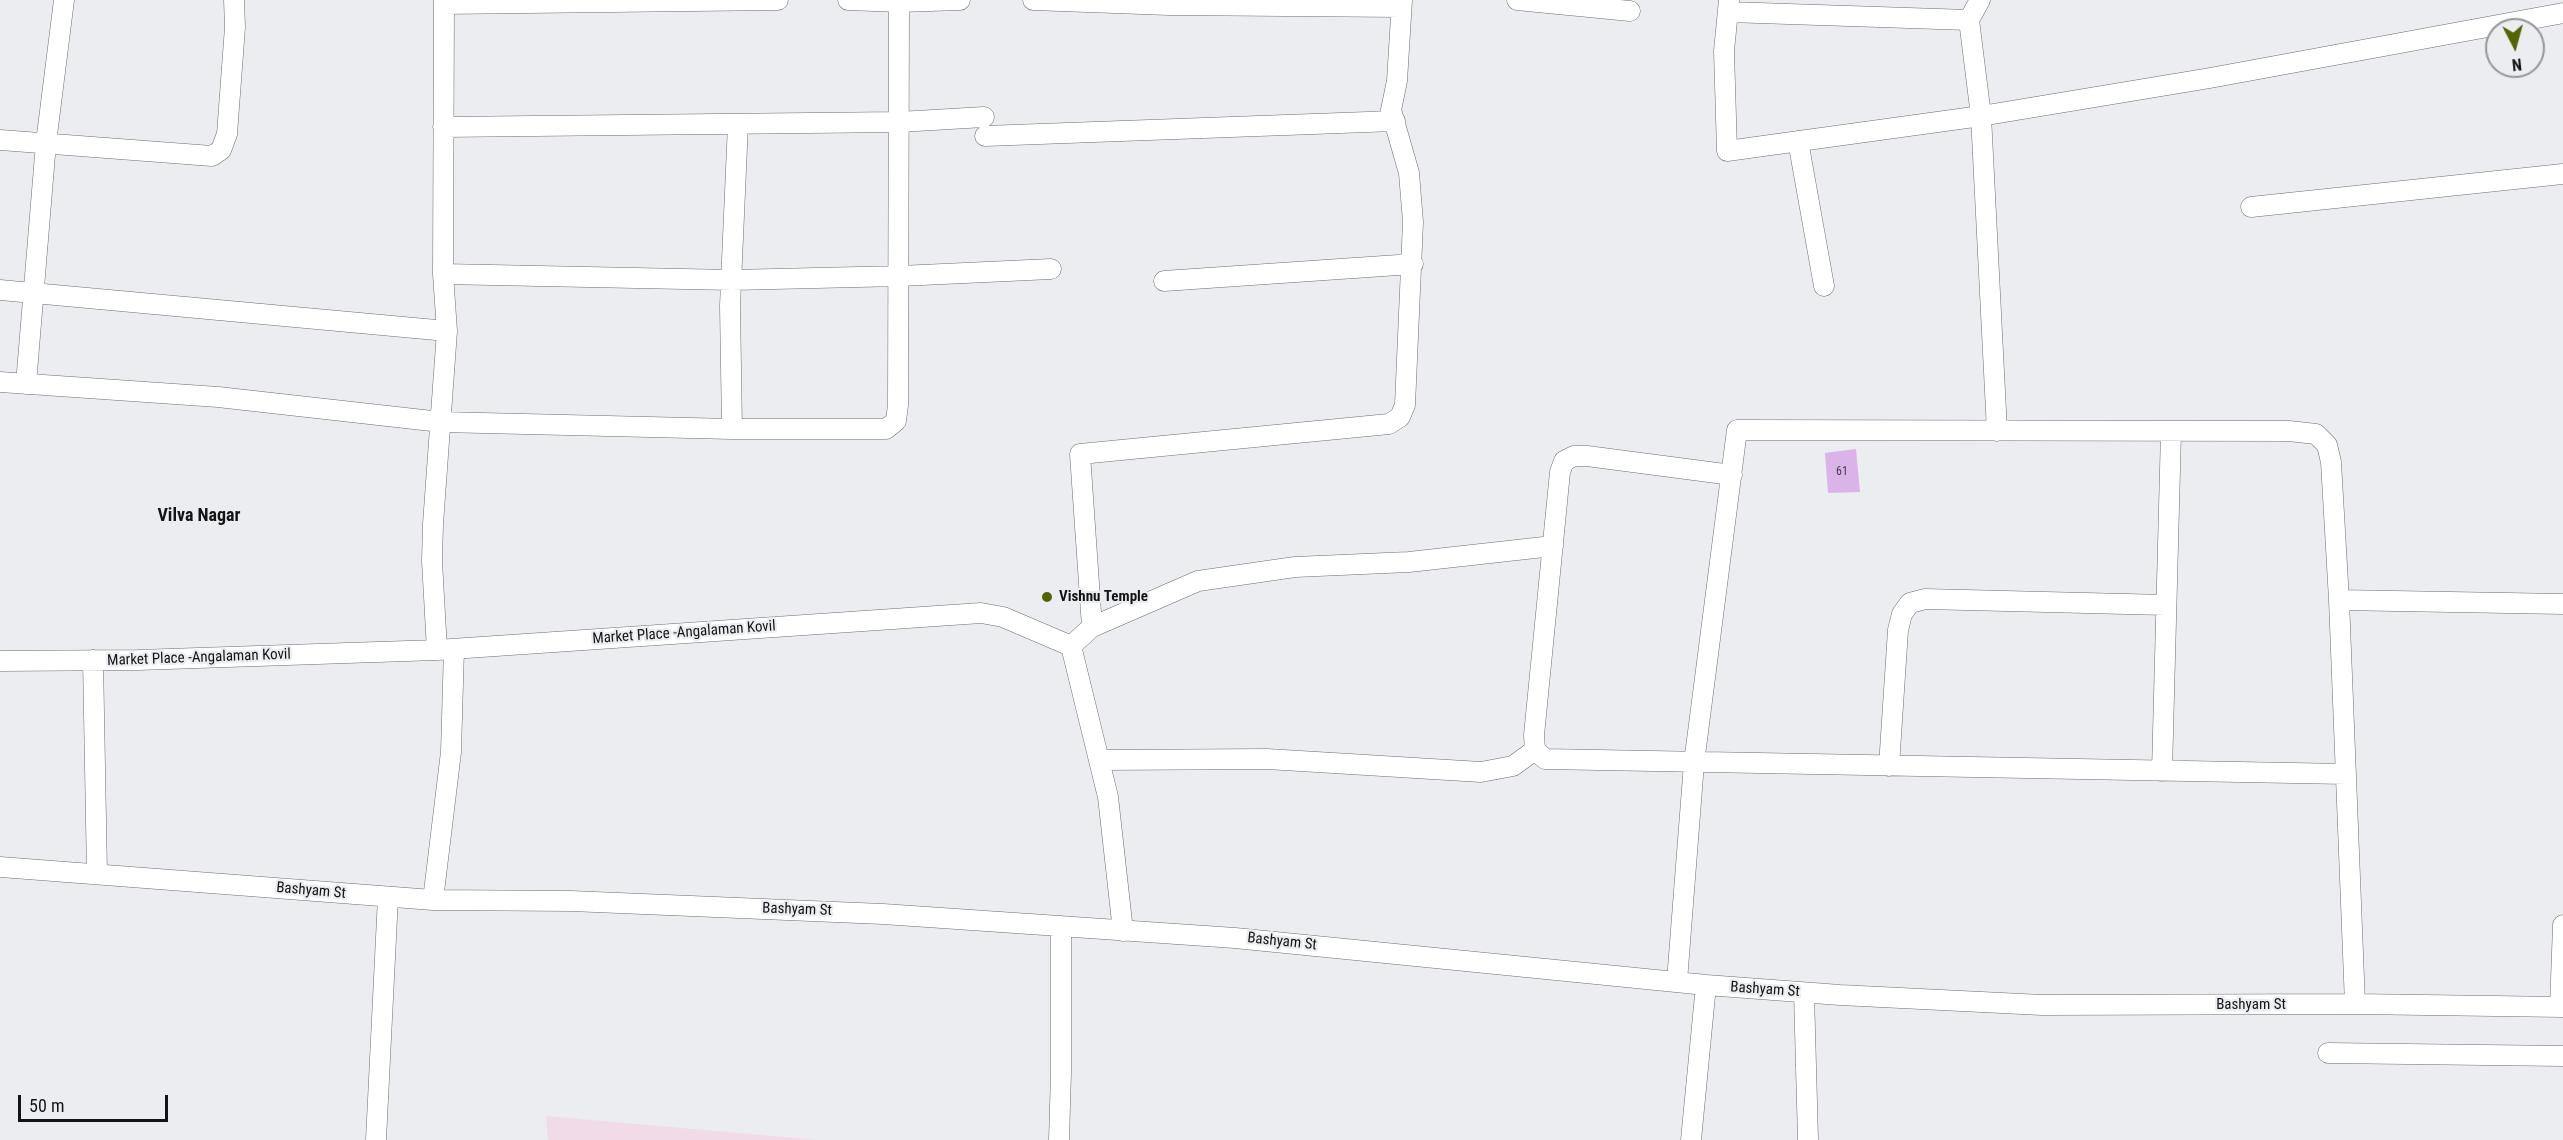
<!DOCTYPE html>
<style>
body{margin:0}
#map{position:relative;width:2563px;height:1140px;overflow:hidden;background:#ebedf1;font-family:"Roboto Condensed",sans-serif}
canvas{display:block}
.north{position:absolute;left:2485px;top:18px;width:60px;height:60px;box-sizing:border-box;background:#ebedf1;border:2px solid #959699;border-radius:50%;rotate:174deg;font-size:16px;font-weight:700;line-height:24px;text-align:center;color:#141416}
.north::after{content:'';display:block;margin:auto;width:21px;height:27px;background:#556307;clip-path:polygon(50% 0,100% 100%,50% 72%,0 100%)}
.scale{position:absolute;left:18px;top:1095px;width:150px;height:27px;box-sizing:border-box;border:3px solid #141416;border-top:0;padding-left:8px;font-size:18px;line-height:21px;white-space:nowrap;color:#141416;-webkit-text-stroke:4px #ebedf1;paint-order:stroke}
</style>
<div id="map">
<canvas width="2563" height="1140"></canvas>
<div class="north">N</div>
<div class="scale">50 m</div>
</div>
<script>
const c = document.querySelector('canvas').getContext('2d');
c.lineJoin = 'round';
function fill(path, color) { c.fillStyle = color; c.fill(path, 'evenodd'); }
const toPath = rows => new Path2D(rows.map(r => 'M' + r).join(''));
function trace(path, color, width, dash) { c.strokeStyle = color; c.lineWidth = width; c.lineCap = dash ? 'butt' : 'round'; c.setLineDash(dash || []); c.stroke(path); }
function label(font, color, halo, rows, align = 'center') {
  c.font = font + ' "Roboto Condensed",sans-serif'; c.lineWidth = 4.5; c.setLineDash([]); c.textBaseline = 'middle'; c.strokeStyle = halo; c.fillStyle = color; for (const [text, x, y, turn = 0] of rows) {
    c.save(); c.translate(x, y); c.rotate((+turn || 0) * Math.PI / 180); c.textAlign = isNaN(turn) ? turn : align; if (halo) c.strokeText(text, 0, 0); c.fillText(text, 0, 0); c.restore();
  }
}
fill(toPath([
 [546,1116,818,1140,548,1140]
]), '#f2dbe9');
fill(toPath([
 [1856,449,1860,492,1828,493,1825,453]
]), '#dab3e8');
const minor = toPath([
 [1033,0,1169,5,1401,7],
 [1517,0,1630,11],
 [1729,0,1724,51,1727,151,1981,116,2210,78,2563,13],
 [1980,0,1969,20,1981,116,1997,431],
 [899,2,960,0],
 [444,4,778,0],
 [1728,12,1969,20],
 [443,127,899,122,984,117],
 [985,136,1395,121],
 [0,140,212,156,221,150,227,134,235,27,234,0],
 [1798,141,1824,286],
 [2251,207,2563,174],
 [443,274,732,280,900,276,1051,269],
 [1164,281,1413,264],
 [0,290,447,331],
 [0,382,218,397,441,422,732,429,886,429,896,421,898,405,899,2,848,0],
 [26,384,46,143,64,0],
 [732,429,730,306,738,124],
 [1732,475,1587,456,1574,456,1564,461,1560,472,1534,735,1535,750,1545,759,2346,774],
 [1092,627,1080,454,1389,424,1400,417,1405,405,1413,222,1409,173,1391,110,1397,81,1402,0],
 [1071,646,1092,627,1198,581,1295,567,1409,562,1553,546],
 [437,650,432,561,433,524,447,331,443,274,444,0],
 [93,660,97,874],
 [0,661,138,660,437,650,981,613,1003,617,1071,646,1108,797,1123,931],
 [1101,760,1267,759,1481,772,1513,766,1535,750],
 [1889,766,1898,630,1902,614,1910,603,1925,599,2166,605],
 [2162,771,2171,432],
 [0,867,433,900,571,901,883,914,1235,938,1706,985,1840,995,2042,1005,2355,1004,2563,1007],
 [433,900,451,752,454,649],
 [1677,981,1694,763,1737,430,2289,431,2316,434,2327,445,2331,462,2339,600],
 [1804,993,1808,1140],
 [2355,1004,2339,600,2563,604],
 [2560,1007,2563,925],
 [2328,1053,2563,1056],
 [376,1140,388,897],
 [1059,1140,1061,1073,1061,926],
 [1691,1140,1706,985]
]);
trace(minor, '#6b6d70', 21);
trace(minor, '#fff', 20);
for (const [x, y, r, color] of [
 [1047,597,6,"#556307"]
]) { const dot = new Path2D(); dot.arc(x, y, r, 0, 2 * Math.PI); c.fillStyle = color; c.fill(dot); trace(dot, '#ebedf1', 2); }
label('12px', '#463c4a', null, [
 ["61",1842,472]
]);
label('bold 15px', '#141416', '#ebedf1', [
 ["Vishnu Temple",1059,597]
], 'left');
label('15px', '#141416', '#ebedf1', [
 ["Market Place -Angalaman Kovil",684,633,-4],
 ["Market Place -Angalaman Kovil",199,658,-2],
 ["Bashyam St",311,891,5],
 ["Bashyam St",797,910,2],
 ["Bashyam St",1282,942,6],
 ["Bashyam St",1765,990,4],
 ["Bashyam St",2251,1005]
]);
label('bold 18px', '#141416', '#ebedf1', [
 ["Vilva Nagar",199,516]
]);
</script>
